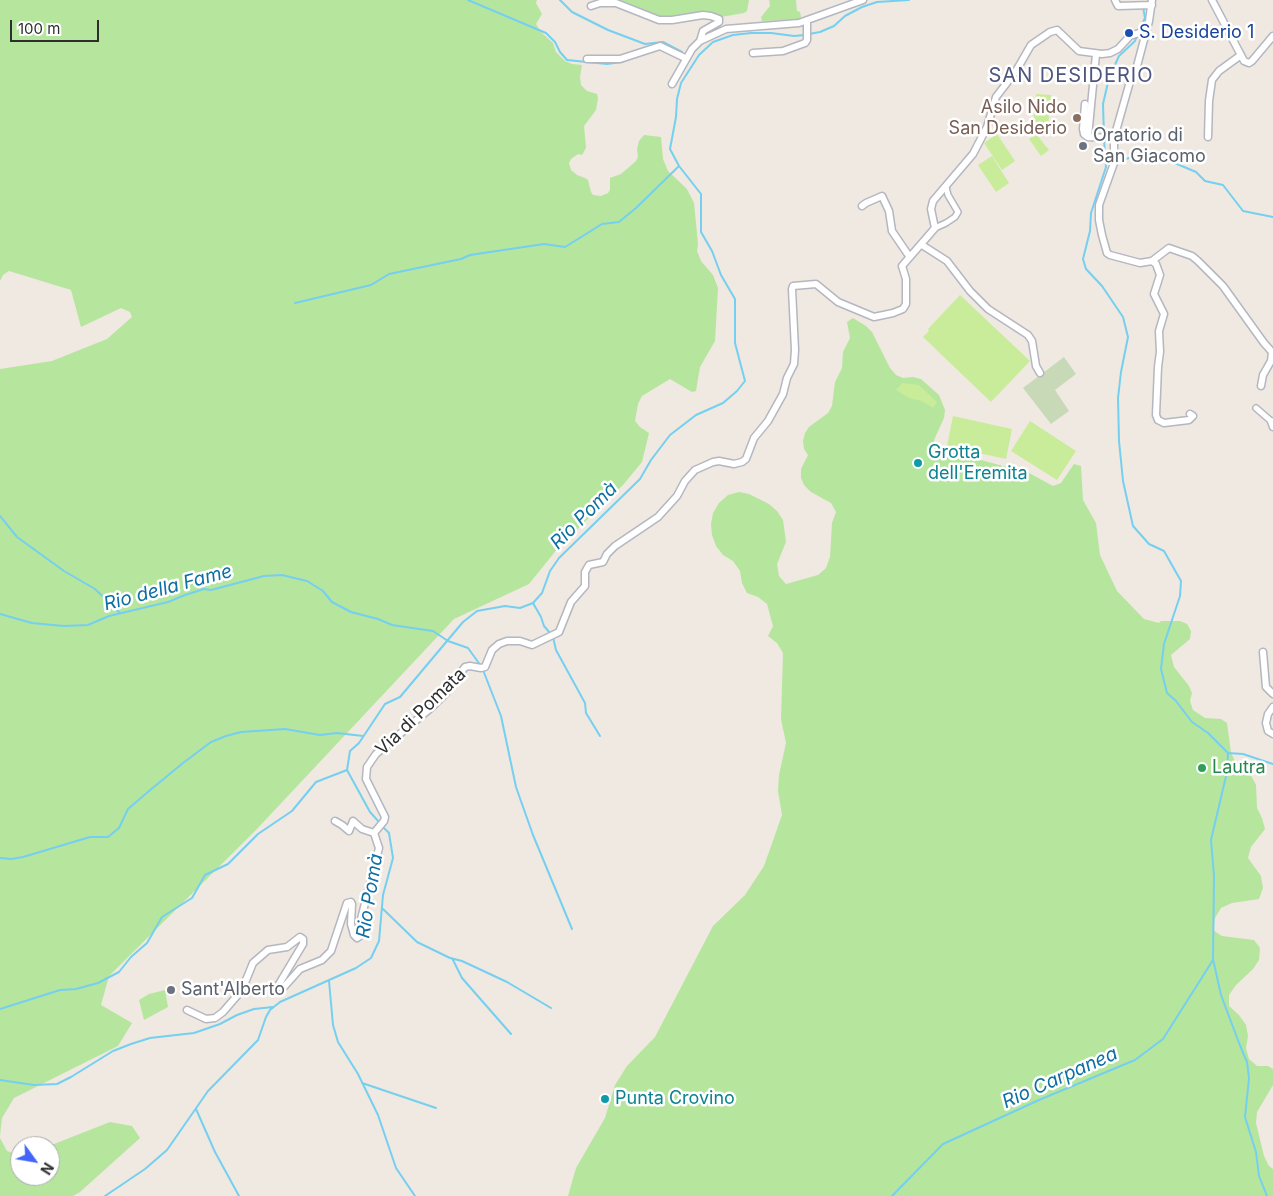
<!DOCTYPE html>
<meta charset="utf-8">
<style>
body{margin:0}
#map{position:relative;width:1273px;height:1196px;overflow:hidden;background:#efe9e1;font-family:Inter,sans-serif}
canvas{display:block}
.north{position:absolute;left:10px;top:1136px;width:50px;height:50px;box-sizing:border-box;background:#fff;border:1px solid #ababab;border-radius:50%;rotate:122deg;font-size:14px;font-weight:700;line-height:20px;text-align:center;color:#2e2e2e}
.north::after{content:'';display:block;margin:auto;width:18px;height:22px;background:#4264fb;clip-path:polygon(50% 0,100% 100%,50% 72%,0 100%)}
.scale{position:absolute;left:10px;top:20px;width:89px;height:22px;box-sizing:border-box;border:2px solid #2e2e2e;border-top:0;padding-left:6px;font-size:15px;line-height:18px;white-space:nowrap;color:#2e2e2e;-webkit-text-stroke:4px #fff;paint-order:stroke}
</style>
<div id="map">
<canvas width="1273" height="1196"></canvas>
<div class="north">N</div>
<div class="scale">100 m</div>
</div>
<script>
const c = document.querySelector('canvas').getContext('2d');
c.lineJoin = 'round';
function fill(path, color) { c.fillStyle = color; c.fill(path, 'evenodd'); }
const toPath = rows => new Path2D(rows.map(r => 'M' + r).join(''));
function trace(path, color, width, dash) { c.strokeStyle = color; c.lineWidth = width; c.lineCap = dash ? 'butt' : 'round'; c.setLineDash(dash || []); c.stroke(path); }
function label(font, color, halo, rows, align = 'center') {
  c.font = font + ' Inter,sans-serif'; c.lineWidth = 5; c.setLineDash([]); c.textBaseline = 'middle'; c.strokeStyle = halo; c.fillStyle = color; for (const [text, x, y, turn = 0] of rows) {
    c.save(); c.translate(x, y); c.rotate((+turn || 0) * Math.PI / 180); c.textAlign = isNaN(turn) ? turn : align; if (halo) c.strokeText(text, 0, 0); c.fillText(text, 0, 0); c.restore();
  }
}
fill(toPath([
 [0,0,537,0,536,3,542,14,536,24,541,32,553,43,556,52,565,61,572,64,582,65,580,77,581,85,587,91,597,94,598,98,596,110,584,126,586,148,582,155,578,154,571,159,569,163,571,170,577,175,585,178,588,180,591,192,593,195,601,196,608,193,610,190,610,178,621,174,636,161,638,157,637,149,639,141,644,135,661,137,663,159,668,171,687,189,694,203,698,244,697,251,701,261,713,275,718,288,715,341,700,367,696,391,692,392,670,379,642,396,638,404,635,421,640,427,649,433,642,462,623,485,558,548,529,584,454,619,255,831,109,976,101,1005,132,1023,118,1046,14,1098,2,1118,0,1136,0,369,52,361,107,339,132,317,130,312,121,308,81,327,71,290,9,271,3,275,0,281],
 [618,0,749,0,747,11,744,13,721,17,671,18,656,17],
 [769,0,796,0,797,11,800,12,801,17,799,20,762,21,761,17,770,6],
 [853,318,866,326,872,332,890,368,896,375,903,378,913,377,921,379,939,395,945,410,944,418,934,440,937,448,1003,466,1018,467,1053,486,1061,483,1074,464,1081,466,1083,500,1096,523,1100,555,1117,591,1144,619,1159,623,1161,621,1180,621,1187,624,1191,631,1190,639,1171,655,1174,667,1189,686,1192,693,1190,701,1193,710,1205,718,1221,719,1227,723,1231,753,1235,761,1246,766,1256,785,1257,808,1262,818,1265,829,1251,847,1248,858,1261,876,1263,888,1259,899,1232,903,1221,908,1215,918,1213,930,1222,936,1254,940,1260,948,1259,960,1253,969,1236,985,1229,995,1229,1006,1239,1015,1246,1025,1248,1036,1246,1048,1249,1059,1257,1066,1268,1066,1273,1069,1273,1085,1257,1112,1256,1123,1264,1156,1269,1166,1273,1169,1273,1196,568,1196,576,1168,605,1118,615,1085,627,1066,655,1037,713,926,745,895,764,866,782,815,778,791,779,775,786,743,781,719,783,653,777,643,768,636,773,626,767,604,758,597,747,593,742,583,740,571,733,561,723,555,716,546,712,535,711,524,713,513,719,503,728,495,739,492,749,494,769,504,777,511,783,520,786,542,777,564,779,576,786,584,818,575,826,568,830,557,832,523,836,512,831,503,811,492,804,485,801,478,801,469,808,455,804,449,803,441,805,433,809,427,828,413,832,406,835,382,842,368,843,352,850,338,847,322],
 [165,990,168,1007,144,1020,139,1000,149,994],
 [110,1122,132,1126,140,1138,80,1192,73,1196,0,1196,0,1138,7,1151,20,1155,20,1176,50,1176,50,1146,49,1146]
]), '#b6e59e');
fill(toPath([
 [1064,357,1076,374,1055,390,1069,411,1051,424,1023,388]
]), '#c8d9b8');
fill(toPath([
 [1036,94,1051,95,1048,127,1033,126],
 [997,134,1015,161,1002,170,984,143],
 [1036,134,1049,150,1041,156,1029,139],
 [992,156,1009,183,996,192,978,165],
 [960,295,1030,361,991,402,923,337,929,331,928,329],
 [902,383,919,385,937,402,933,408,922,401,909,398,896,390],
 [953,416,1012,429,1006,459,947,446],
 [1030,421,1076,451,1057,480,1011,451]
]), '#c9ec9a');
trace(toPath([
 [468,0,546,33,555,42,560,52,567,60,607,64,622,62,629,59],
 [560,0,572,12,608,30,645,44,663,42,682,52],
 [1139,31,1145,18,1143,7],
 [809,34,820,32,834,26,845,16,862,7,877,2,909,0],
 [1104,136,1103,104,1109,78,1119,56,1135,41,1137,36],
 [1104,140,1106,167,1091,213,1090,231,1083,259,1086,269,1102,286,1123,317,1128,337,1121,372,1118,398,1119,441,1123,481,1133,526,1149,544,1164,551,1181,581,1180,596,1164,644,1161,669,1167,693,1176,701,1192,722,1208,733,1228,753,1227,772,1211,840,1214,876,1213,959,1221,995,1239,1043,1247,1062,1249,1078,1245,1117,1256,1152,1259,1176,1267,1196],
 [1117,161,1142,155,1158,156,1196,172,1205,181,1223,185,1243,211,1273,217],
 [295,303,371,285,389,274,461,259,470,255,544,244,565,247,602,224,619,222,636,208,679,166],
 [0,516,17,537,64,571,95,589,120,613],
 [533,603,541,617,544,626,550,633],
 [0,614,32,623,64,626,88,625,109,616,168,602,185,595,204,589,211,590,264,576,282,575,307,581,323,591,332,602,351,612,378,619,392,625,433,631,448,641,468,648,481,666],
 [553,637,556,650,585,703,586,713,600,736],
 [483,670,501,716,516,787,533,835,572,929],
 [1228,753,1243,754,1273,764],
 [379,822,370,812,347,770,350,751,359,743,385,704,400,697,463,622,477,611,505,606,520,608,533,603,542,593,550,571,559,558,640,479,651,460,670,435,696,415,723,403,737,391,745,381,735,343,735,299,721,275,712,251,701,232,701,194,679,166,670,149,676,117,677,99,681,83,699,55,713,42,733,35,751,33,771,33,794,36,805,35],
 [0,858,11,859,23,857,90,837,108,837,119,828,128,809,149,791,183,763,211,742,226,736,241,732,285,729,320,735,337,733,363,736],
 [383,909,417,942,450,958,462,961,507,982,551,1008],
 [452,958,462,978,511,1034],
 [329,981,333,1025,338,1042,358,1074,378,1115,396,1168,415,1196],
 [0,1009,60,990,76,989,98,983,119,972,131,957,147,943,162,917,192,898,205,875,228,864,258,834,292,811,316,782,347,770],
 [0,1080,34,1085,57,1084,71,1077,113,1051,131,1044,150,1038,194,1033,220,1024,237,1015,254,1009,273,1007],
 [362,1083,436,1108],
 [196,1109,215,1152,239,1196],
 [105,1196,145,1169,167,1150,208,1091,258,1040,266,1017,270,1010,280,1002,356,968,371,958,379,941,383,895,393,858,389,833,382,826],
 [892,1196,943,1144,1039,1100,1135,1060,1163,1039,1213,960]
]), '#75cff0', 2);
const pedestrian = toPath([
 [935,228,946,223,955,217,958,212,948,195,946,187],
 [1256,408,1271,421]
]);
const minor = toPath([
 [1115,0,1118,6,1152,5],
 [1152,0,1149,21,1137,66,1129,85,1114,138,1114,163,1099,205,1099,220,1102,235,1107,253,1110,255,1140,263,1152,261,1169,248,1192,256,1198,261,1223,286,1264,343,1272,352,1271,361,1263,375,1261,386],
 [1212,0,1244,61,1249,63,1252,61,1273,36],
 [591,6,600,3,616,3,659,20,672,20,703,15,711,16,719,19,719,22,703,31,700,41],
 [753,53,783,51,805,43,807,40,807,20],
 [1096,54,1088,137,1114,138],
 [587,59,620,59,660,46,685,58],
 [672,84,692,49,700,41,726,29,799,23,863,0],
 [1085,104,1083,129,1084,134,1088,137],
 [1208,137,1209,101,1212,80,1219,71,1241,55],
 [862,206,866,203,882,196,889,211,892,231,909,256],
 [922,245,947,261,970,291,988,309,1028,335,1032,341,1036,366,1040,373],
 [1152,261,1156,264,1160,275,1154,294,1164,314,1159,331,1160,352,1158,367,1156,415,1158,420,1164,423,1189,420,1193,416,1190,414],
 [1271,421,1273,427],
 [1263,652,1266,687,1273,694],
 [1273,707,1268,714,1266,723,1268,731,1273,734],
 [335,821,342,825,349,831,353,821,362,829,374,833],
 [374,833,384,821,385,817,366,779,367,767,376,754,432,707,445,694,465,667,470,666,481,668,485,667,492,650,499,644,507,641,520,641,532,645,559,632,571,602,585,586,585,572,589,565,603,562,607,554,615,546,658,517,677,496,685,481,695,470,713,462,719,461,734,464,742,462,746,459,754,438,768,421,783,394,787,378,794,364,795,350,792,289,793,286,816,284,838,302,874,317,893,313,903,309,906,304,906,279,902,266,935,228,931,209,933,201,973,154,987,127,996,97,1016,71,1031,45,1050,32,1057,30,1079,51,1102,54,1110,53,1118,49,1130,36,1145,31],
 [187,1010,206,1019,215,1018,223,1012,242,990,253,963,268,950,287,947,300,937,303,939,303,944,279,984,280,987,283,988,300,969,322,960,331,951,347,903,351,902,352,904,351,924,354,935,357,938,360,936,361,919,379,848,374,833]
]);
trace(pedestrian, '#b4b7c1', 8);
trace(minor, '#b4b7c1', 9);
trace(pedestrian, '#fff', 5);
trace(minor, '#fff', 6);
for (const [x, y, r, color] of [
 [1129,33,5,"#1a4fb4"],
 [1077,118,5,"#8d6e63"],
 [1083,146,5,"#6b7280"],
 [918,463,5,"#0f9aa8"],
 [1202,768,5,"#2e9e5b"],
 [171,990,5,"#6b7280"],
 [605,1099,5,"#0f9aa8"]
]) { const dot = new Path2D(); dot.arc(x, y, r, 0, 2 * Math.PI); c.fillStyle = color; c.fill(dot); trace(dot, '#fff', 2); }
label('18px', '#164399', '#fff', [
 ["S. Desiderio 1",1139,33]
], 'left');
label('18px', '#785e54', '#fff', [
 ["Asilo Nido",1067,108],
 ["San Desiderio",1067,129]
], 'right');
label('18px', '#5b616d', '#fff', [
 ["Oratorio di",1093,136],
 ["San Giacomo",1093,157],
 ["Sant'Alberto",181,990]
], 'left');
label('18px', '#0d838f', '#fff', [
 ["Grotta",928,453],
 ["dell'Eremita",928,474],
 ["Punta Crovino",615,1099]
], 'left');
label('18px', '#2e2e2e', '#fff', [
 ["Via di Pomata",421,712,-44]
]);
label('18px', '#27864d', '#fff', [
 ["Lautra",1212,768]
], 'left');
label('italic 19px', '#0d6fa3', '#fff', [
 ["Rio Pomà",584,516,-45],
 ["Rio della Fame",168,588,-15],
 ["Rio Pomà",370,896,-81],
 ["Rio Carpanea",1060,1078,-24]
]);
c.letterSpacing = '1px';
label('20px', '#4d5680', '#fff', [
 ["SAN DESIDERIO",1071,76]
]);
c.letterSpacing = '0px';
</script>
